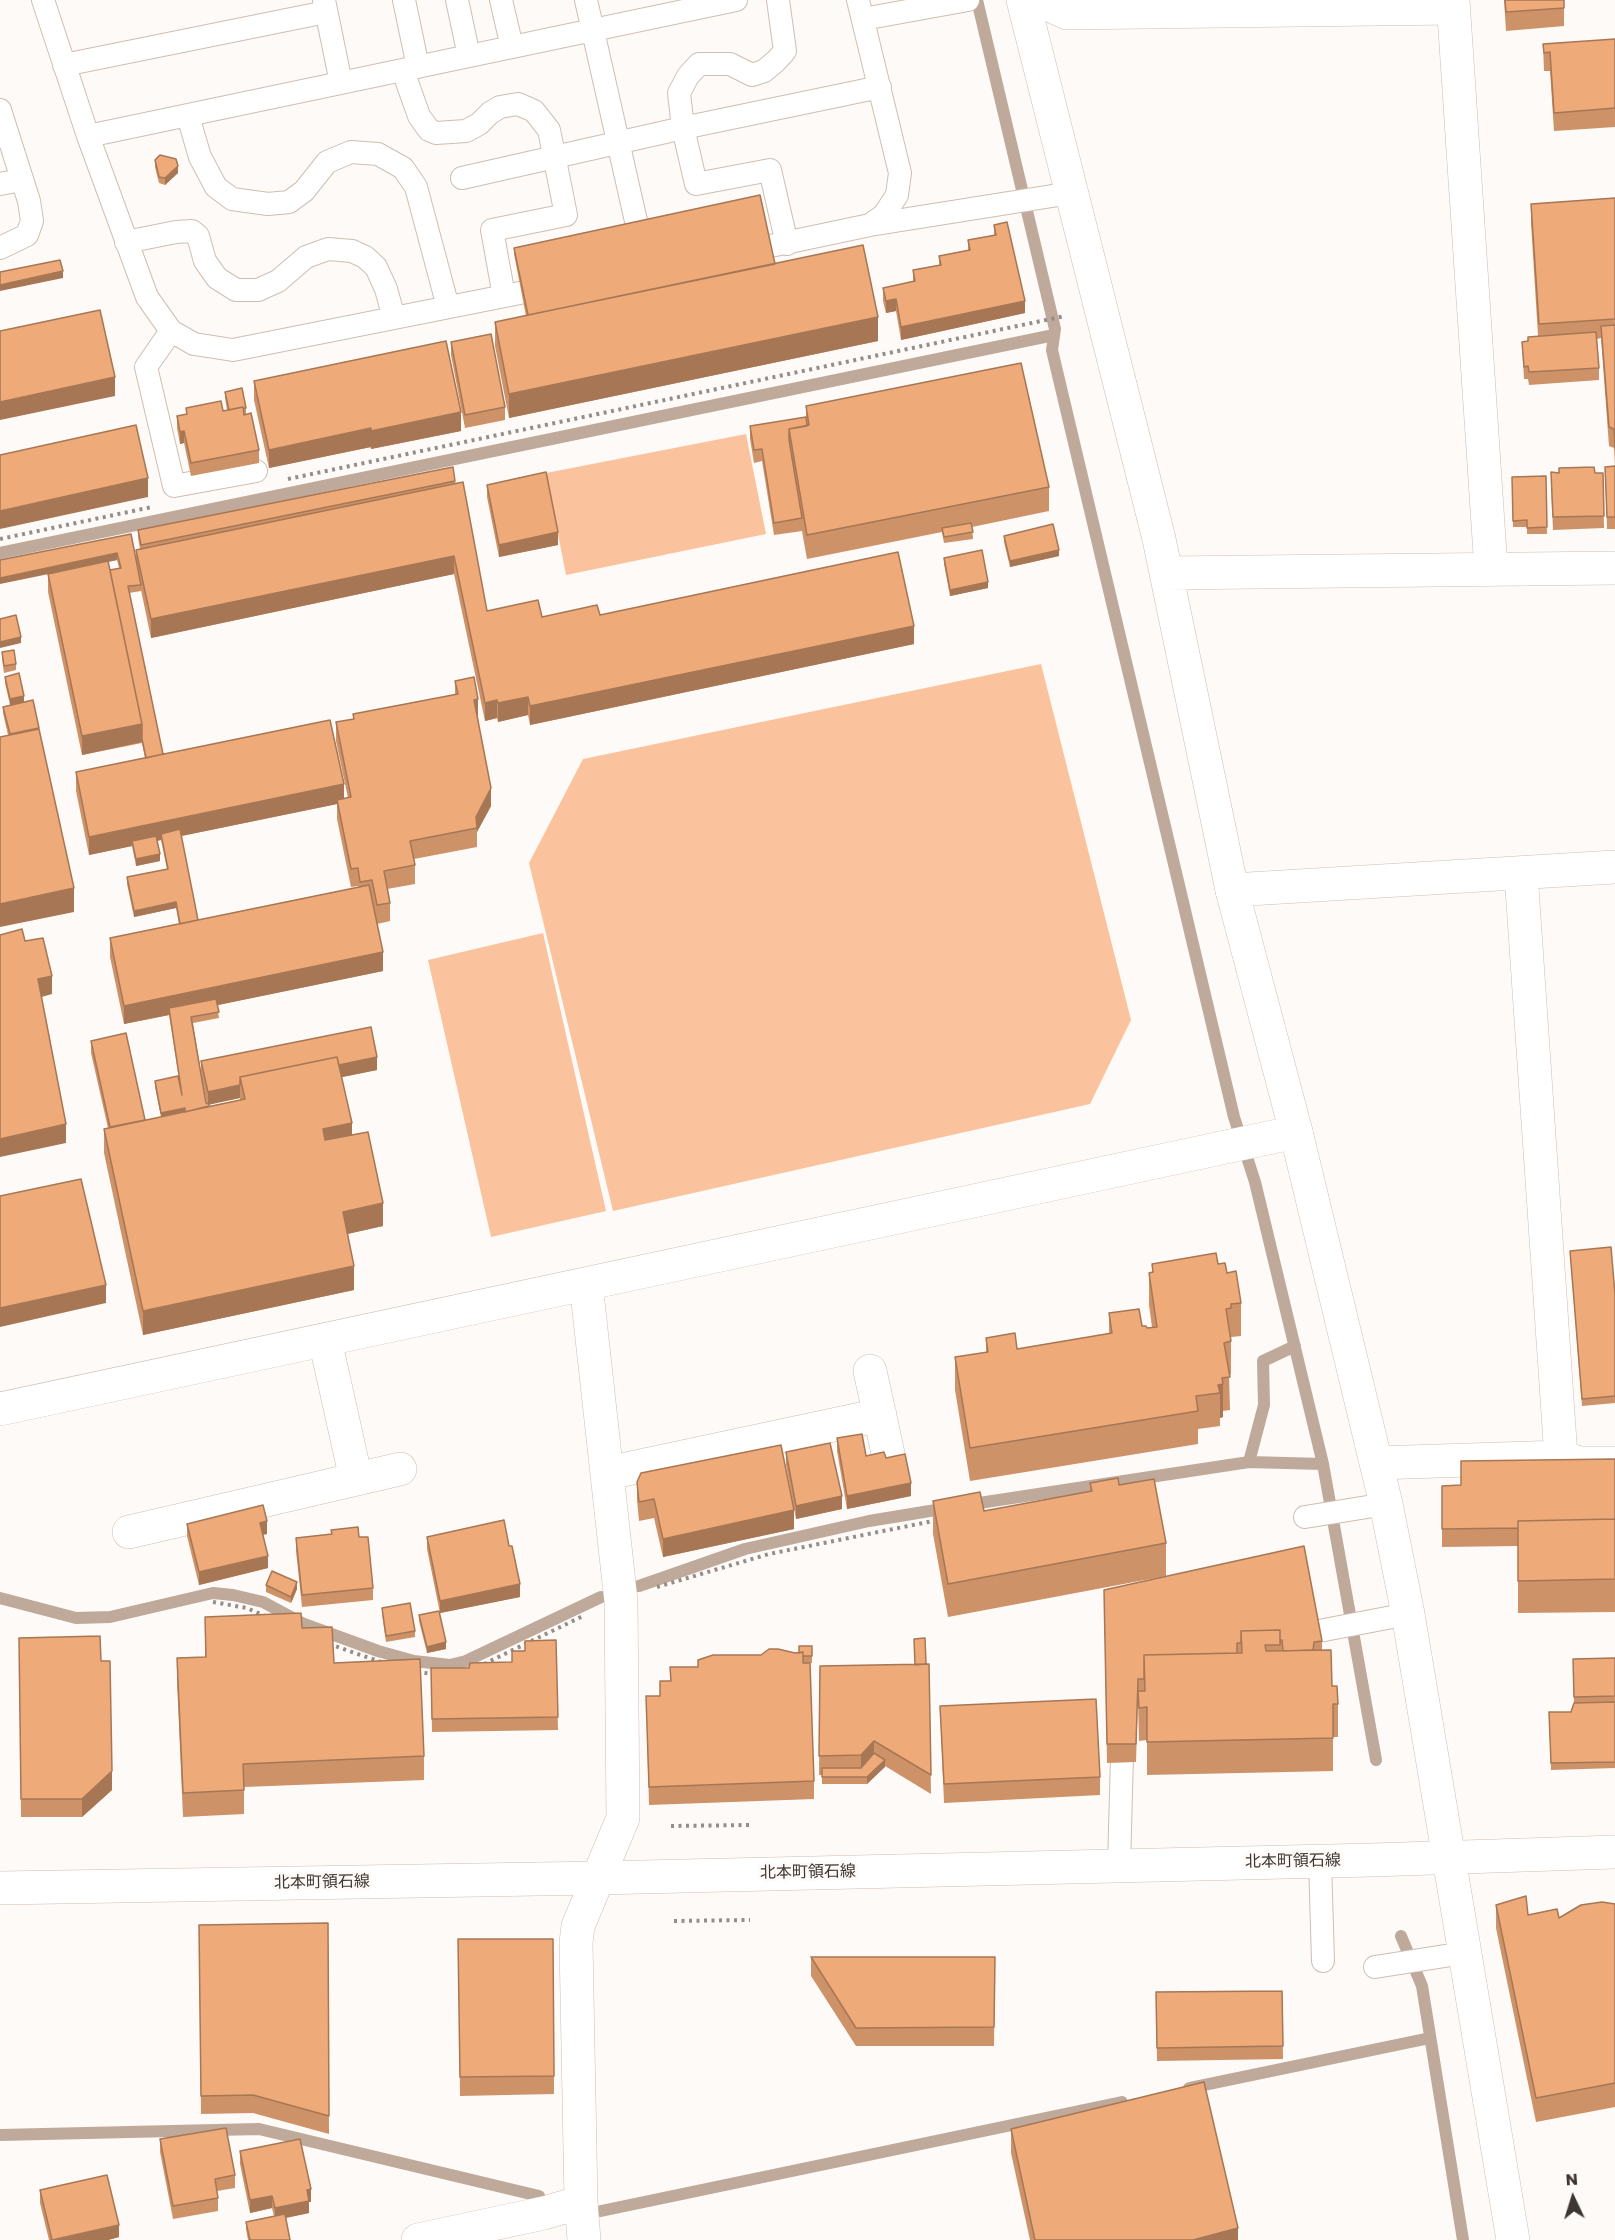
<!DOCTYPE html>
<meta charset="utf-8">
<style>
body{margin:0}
#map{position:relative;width:1615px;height:2240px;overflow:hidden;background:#fefaf7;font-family:Poppins,sans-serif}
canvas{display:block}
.north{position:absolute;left:1543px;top:2168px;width:60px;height:60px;-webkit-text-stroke:4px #fefaf7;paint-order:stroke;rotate:356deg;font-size:16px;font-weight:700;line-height:24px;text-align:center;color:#3d3632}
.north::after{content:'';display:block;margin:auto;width:21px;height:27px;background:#3d3632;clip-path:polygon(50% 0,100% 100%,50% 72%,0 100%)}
</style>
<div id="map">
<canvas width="1615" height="2240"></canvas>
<div class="north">N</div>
</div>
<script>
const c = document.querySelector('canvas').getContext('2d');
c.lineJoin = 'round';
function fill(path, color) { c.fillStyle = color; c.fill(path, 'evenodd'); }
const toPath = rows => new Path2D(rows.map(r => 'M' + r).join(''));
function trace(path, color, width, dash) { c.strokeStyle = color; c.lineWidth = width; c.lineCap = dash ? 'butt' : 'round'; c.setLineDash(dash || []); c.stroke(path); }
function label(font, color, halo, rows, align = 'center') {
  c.font = font + ' Poppins,"Noto Sans JP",sans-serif'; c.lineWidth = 6; c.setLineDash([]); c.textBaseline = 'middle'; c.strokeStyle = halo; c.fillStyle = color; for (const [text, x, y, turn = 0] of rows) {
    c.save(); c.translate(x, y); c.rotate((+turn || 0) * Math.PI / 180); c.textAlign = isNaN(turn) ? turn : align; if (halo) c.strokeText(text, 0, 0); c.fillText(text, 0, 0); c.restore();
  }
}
fill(toPath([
 [746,434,766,534,566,575,546,473],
 [1041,664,1131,1020,1090,1104,613,1211,529,863,583,759],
 [543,933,606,1211,491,1237,428,960]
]), '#fac39d');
trace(toPath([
 [977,0,1055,329,1052,350,1234,1117,1255,1182,1323,1464,1376,1760],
 [0,553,1054,335],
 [1249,1462,1323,1464],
 [966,1505,1249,1462,1264,1405,1263,1361,1295,1346],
 [639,1586,745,1549,869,1521,948,1508],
 [0,1598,76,1618,110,1617,213,1593,233,1595,263,1602,304,1624,378,1651,414,1661,450,1665,466,1661,601,1597],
 [1401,1936,1422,1986,1463,2240],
 [1189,2088,1430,2038],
 [0,2135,259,2129,539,2196],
 [601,2211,1122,2102]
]), '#bea99a', 12);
const service = toPath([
 [43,0,88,136,147,297,171,331,194,344,233,350,550,287],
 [324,0,341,83],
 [404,0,418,67],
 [457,0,469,56],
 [501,0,512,47],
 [586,0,643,252],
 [778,0,785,51,776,61,764,71,752,75,730,64,699,64,688,76,679,93,683,128,696,184,770,170,787,244],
 [863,19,968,0],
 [64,65,326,12],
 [403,71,419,116,429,130,436,133,466,131,479,124,490,113,500,107,518,104,534,111,549,130,566,215,492,230,504,296],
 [0,110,29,201,32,221,27,235,0,248],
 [188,116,200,157,216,187,232,199,268,204,289,202,304,191,327,162,351,152,378,154,403,168,416,187,448,307],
 [88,136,736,0],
 [462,178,683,128,880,87],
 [0,184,22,180],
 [870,225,1071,193],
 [126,242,176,232,192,231,198,236,205,261,217,278,236,290,258,290,278,281,306,257,328,249,352,251,365,257,376,267,386,289,394,318],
 [742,252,870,225,884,215,897,195,900,173,858,0],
 [171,331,146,367,174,486,256,471],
 [1305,1517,1386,1504],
 [1319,1631,1408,1614],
 [1320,1861,1323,1961],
 [1119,1866,1122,1756],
 [1375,1967,1464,1953]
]);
const minor = toPath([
 [1039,0,1067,13,1453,8],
 [1453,0,1491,569],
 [1521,873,1561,1457],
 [1232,890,1615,867],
 [325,1340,356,1479],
 [870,1371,889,1458],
 [0,1409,1296,1132],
 [1377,1463,1561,1457,1579,1463,1615,1463],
 [608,1473,880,1415],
 [129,1532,400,1469],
 [418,2240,544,2213,581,2202],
 [584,2240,581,2202,576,1943,578,1926,623,1818,621,1601,586,1284]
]);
const tertiary = toPath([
 [1023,0,1159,539,1232,890,1296,1132,1386,1504,1408,1614,1513,2240],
 [1166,573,1615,568]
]);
const secondary = toPath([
 [0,1888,598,1878,1372,1860,1615,1852]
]);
trace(service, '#cfbeb2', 24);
trace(minor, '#cfbeb2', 34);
trace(tertiary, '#cfbeb2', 34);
trace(secondary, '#cfbeb2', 34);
trace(toPath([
 [288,479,1065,316],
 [0,539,152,507],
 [657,1587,769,1554,938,1520],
 [213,1602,247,1608,267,1617],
 [329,1644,381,1662],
 [484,1664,583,1616],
 [417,1672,434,1674],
 [671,1826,749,1825],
 [674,1921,750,1920]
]), '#948e8b', 4, [3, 4.5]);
trace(service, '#fff', 22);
trace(minor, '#fff', 33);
trace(tertiary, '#fff', 33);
trace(secondary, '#fff', 33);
fill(toPath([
 [1504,0,1564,0,1564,26,1506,31],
 [1615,39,1615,127,1554,131,1550,71,1544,71,1543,44],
 [155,160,178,173,165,185,159,183,155,167],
 [1615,198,1615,529,1607,529,1605,467,1615,466,1614,448,1609,446,1601,338,1597,339,1599,368,1599,380,1529,385,1528,379,1524,379,1522,342,1528,341,1538,336,1531,223,1531,204],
 [994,225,1025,313,901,340,896,311,886,313,883,301,883,288,913,282,913,270,939,265,939,256,968,250,968,240,994,235],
 [514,248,775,264,878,341,509,418,495,346,495,322,526,316,514,254],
 [451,342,505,407,505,420,465,428,451,355],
 [254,381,461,431,371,449,371,447,269,468,254,400],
 [225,392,246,408,246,414,259,450,259,463,191,476,184,443,180,444,177,428,177,416,186,415,186,408,223,411,227,410,225,398],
 [806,406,1049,487,1049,511,972,527,973,539,944,543,942,532,807,559,802,531,774,535,762,461,754,463,750,439,750,426,806,417],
 [1559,473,1603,473,1604,528,1553,530,1551,485],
 [1546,476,1547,534,1527,534,1527,527,1513,527,1512,477],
 [455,481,487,611,542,617,600,615,914,644,530,725,528,715,498,722,497,718,485,721,454,574,151,638,141,590,141,591,129,593,163,754,344,799,348,798,336,741,336,722,353,719,353,714,455,695,455,681,478,718,491,806,477,832,477,847,414,859,415,865,415,884,387,889,390,903,390,921,377,924,383,971,217,1005,219,1018,193,1023,206,1103,207,1104,201,1074,201,1061,377,1070,342,1077,352,1135,383,1226,347,1234,354,1290,143,1335,104,1153,104,1129,108,1128,91,1053,91,1041,145,1120,161,1117,155,1087,155,1081,180,1085,169,1015,124,1024,110,957,110,938,179,924,176,908,134,917,127,884,127,877,167,869,161,840,157,841,160,861,136,866,132,846,89,855,76,791,76,772,145,758,142,743,82,755,48,592,48,574,131,534,136,563,136,550,140,549,138,537,138,530],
 [117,560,119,568,110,570,108,562],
 [337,804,337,819,351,887,358,886,358,887,198,920,181,836],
 [240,1098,240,1100,209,1106,209,1104],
 [487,485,558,545,499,557,487,497],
 [1004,536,1059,556,1010,567,1004,542],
 [944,558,988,588,950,596,944,564],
 [2,652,16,664,16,670,4,673,2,658],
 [5,677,24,702,74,912,8,735,3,713,3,707,10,705,5,683],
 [1570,1251,1615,1294,1615,1403,1582,1406],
 [1152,1264,1218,1264,1227,1273,1241,1303,1241,1336,1231,1337,1231,1374,1229,1375,1230,1410,1223,1411,1223,1417,1220,1418,1220,1426,1198,1429,1198,1444,970,1481,955,1390,955,1357,986,1353,986,1338,1017,1349,1109,1334,1109,1313,1147,1328,1152,1327,1149,1305,1149,1273,1152,1272],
 [837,1438,866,1456,886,1458,911,1496,847,1509,837,1451],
 [786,1452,842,1509,796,1519,786,1465],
 [1615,1459,1615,1612,1518,1613,1518,1546,1442,1547,1442,1486,1461,1485],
 [637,1482,794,1529,663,1557,654,1518,639,1521,637,1500],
 [1090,1483,1119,1485,1166,1543,1166,1576,948,1617,933,1534,933,1501,984,1511,1090,1491],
 [187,1524,267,1534,263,1535,268,1568,199,1585,187,1536],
 [427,1537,520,1597,440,1613,427,1549],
 [296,1538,373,1588,373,1600,302,1607,296,1551],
 [266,1585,297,1589,291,1603,266,1592],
 [1104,1590,1322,1641,1322,1650,1338,1704,1338,1737,1333,1737,1333,1771,1147,1775,1147,1740,1139,1741,1138,1697,1136,1762,1107,1763],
 [382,1608,415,1631,415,1637,386,1642,382,1614],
 [419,1615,446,1649,427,1653,419,1621],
 [205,1617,302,1628,334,1663,424,1756,424,1780,244,1787,244,1814,183,1817,177,1681,177,1658,205,1657],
 [19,1638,101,1661,112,1790,82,1817,21,1817],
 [556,1640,558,1730,432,1732,431,1668,469,1668,512,1662,525,1651],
 [812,1646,812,1663,803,1663,814,1781,814,1799,649,1805,646,1696,660,1696,698,1667,698,1660,799,1653],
 [1615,1658,1615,1768,1551,1770,1549,1712,1571,1712,1574,1704,1573,1659],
 [929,1664,931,1794,885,1766,867,1784,822,1784,822,1775,819,1775,820,1666],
 [940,1706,1100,1777,1100,1795,944,1803],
 [1615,1904,1615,2107,1536,2122,1496,1928,1496,1905,1528,1915,1559,1918],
 [328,1923,329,2134,253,2113,201,2114,199,1925],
 [458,1939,554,2076,554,2094,460,2096],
 [811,1957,995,1957,994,2046,856,2046,811,1976],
 [1282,1991,1283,2059,1157,2061,1156,1992],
 [1011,2129,1238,2240,1030,2240,1011,2153],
 [160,2139,235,2175,235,2188,217,2191,218,2198,218,2211,173,2219,160,2152],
 [240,2151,311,2202,309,2202,309,2213,286,2218,290,2240,248,2240,246,2229,246,2222,274,2216,272,2208,250,2213,240,2164],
 [40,2190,119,2237,108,2240,49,2240,40,2203]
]), '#cd9268');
fill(toPath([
 [178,166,178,173,165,185,165,178],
 [63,271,63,278,0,291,0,285],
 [896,299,896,311,886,313,886,301],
 [1025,301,1025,313,901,340,901,327],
 [878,317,878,341,509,418,509,394],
 [115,377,115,396,0,420,0,402],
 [461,412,461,431,371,449,371,431],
 [371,428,371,447,269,468,269,450],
 [184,431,184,443,180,444,180,432],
 [148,478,148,497,0,529,0,511],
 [558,532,558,545,499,557,499,545],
 [1059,550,1059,556,1010,567,1010,561],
 [117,553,117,560,0,584,0,578],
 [454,556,454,574,151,638,151,619],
 [988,582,988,588,950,596,950,590],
 [914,626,914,644,530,725,530,706],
 [21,637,21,643,0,648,0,642],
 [24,696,24,702,10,705,10,699],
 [528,697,528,715,498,722,498,703],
 [478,699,478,718,474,719,474,700],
 [497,700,497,718,485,721,485,703],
 [142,724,142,742,82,755,82,736],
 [344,784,344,802,337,800,337,804,162,840,161,834,161,840,133,846,132,841,132,846,89,855,89,837],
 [491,788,491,806,477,832,476,817],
 [160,854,160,861,136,866,136,859],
 [74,888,74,912,0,927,0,904],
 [176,902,176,908,134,917,134,911],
 [383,952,383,971,170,1015,169,1008,169,1015,124,1024,124,1006],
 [52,976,52,994,38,998,38,979],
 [377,1057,377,1070,244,1097,242,1085],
 [240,1085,240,1098,208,1105,208,1092],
 [185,1108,185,1114,161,1120,161,1113],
 [352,1123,352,1147,323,1153,323,1129],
 [66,1124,66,1143,0,1157,0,1139],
 [383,1203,383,1226,343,1235,343,1212],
 [354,1266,354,1290,143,1335,143,1311],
 [106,1285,106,1303,0,1327,0,1308],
 [1223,1384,1223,1417,1220,1418,1220,1393,1218,1385],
 [911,1483,911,1496,847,1509,847,1496],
 [842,1496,842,1509,796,1519,796,1506],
 [794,1510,794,1529,663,1557,663,1539],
 [267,1521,267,1534,260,1535,260,1523],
 [268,1556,268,1568,199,1585,199,1572],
 [297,1582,297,1589,291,1603,291,1597],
 [520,1584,520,1597,440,1613,440,1601],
 [446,1642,446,1649,427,1653,427,1647],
 [874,1741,874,1760,861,1774,861,1755],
 [885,1760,885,1767,867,1784,867,1777],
 [112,1771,112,1790,82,1817,82,1799],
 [311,2189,311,2202,309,2202,309,2213,275,2220,275,2208,307,2190],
 [272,2196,272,2208,250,2213,250,2200],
 [119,2225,119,2237,108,2240,55,2240],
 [1238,2228,1238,2240,1193,2240]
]), '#a77755');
const building = toPath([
 [1505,0,1564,0,1564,8,1506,12,1505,0],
 [1615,39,1615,108,1554,113,1550,52,1544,53,1543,44,1615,39],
 [160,155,176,159,178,166,165,178,159,177,155,160,160,155],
 [760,195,775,264,528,315,514,248,760,195],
 [1615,198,1615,319,1539,324,1531,204,1615,198],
 [1007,222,1025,301,901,327,896,299,886,301,883,288,915,281,913,270,941,265,939,256,970,250,968,240,996,235,994,225,1007,222],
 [863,245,878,317,509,394,495,322,863,245],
 [60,260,63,271,0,285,0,272,60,260],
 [100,310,115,377,0,402,0,331,100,310],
 [1615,325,1615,449,1614,429,1609,427,1601,326,1615,325],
 [1596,332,1599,368,1529,372,1528,366,1524,367,1522,342,1528,341,1528,337,1596,332],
 [491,334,505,407,465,415,451,342,491,334],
 [446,341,461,412,371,431,371,428,269,450,254,381,446,341],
 [1021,363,1049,487,807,535,789,429,809,425,806,406,1021,363],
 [242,388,246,408,243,408,243,407,229,410,225,392,242,388],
 [221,401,223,411,243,407,244,415,251,413,259,450,191,463,184,431,180,432,177,416,187,414,186,408,221,401],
 [806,417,807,426,789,429,789,440,802,518,774,523,762,449,754,450,750,426,806,417],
 [136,425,148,478,0,511,0,455,136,425],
 [1615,466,1615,517,1607,517,1605,467,1615,466],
 [453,467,455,481,141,545,138,530,453,467],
 [1594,467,1595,473,1603,473,1604,516,1553,517,1551,472,1559,473,1559,468,1594,467],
 [546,472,558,532,499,545,487,485,546,472],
 [1546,476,1547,527,1527,528,1527,520,1513,521,1512,477,1546,476],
 [463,482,487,611,538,600,542,617,597,605,600,615,898,552,914,626,530,706,528,697,498,703,497,700,485,703,454,556,151,619,136,550,463,482],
 [971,523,973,532,944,537,942,528,971,523],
 [1053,524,1059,550,1010,561,1004,536,1053,524],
 [131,534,141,585,128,586,163,754,146,758,142,739,142,724,110,570,121,568,117,553,0,578,0,560,131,534],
 [982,550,988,582,950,590,944,558,982,550],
 [108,561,142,724,82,736,48,574,108,561],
 [16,615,21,637,0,642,0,619,16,615],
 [14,650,16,664,4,666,2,652,14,650],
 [19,673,24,696,10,699,5,677,19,673],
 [474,677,478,699,474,700,491,788,476,817,477,828,410,841,415,865,384,871,390,903,377,905,372,880,360,882,358,868,351,869,337,800,351,797,336,722,354,719,353,714,458,694,455,681,474,677],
 [33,700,39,728,10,734,3,707,33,700],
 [330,720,344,784,89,837,76,772,330,720],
 [39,729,74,888,0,904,0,737,39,729],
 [180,829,198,920,180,924,176,902,134,911,127,877,168,869,161,834,180,829],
 [156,836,160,854,136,859,132,841,156,836],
 [369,885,383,952,124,1006,110,938,369,885],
 [22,929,25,941,43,938,52,976,38,979,66,1124,0,1139,0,935,22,929],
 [216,999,219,1012,191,1017,206,1103,209,1104,209,1106,185,1112,185,1108,161,1113,155,1081,178,1076,182,1095,169,1008,216,999],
 [371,1027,377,1057,339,1065,337,1057,240,1077,240,1085,208,1092,201,1061,371,1027],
 [126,1033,145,1120,110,1127,91,1041,126,1033],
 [337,1057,352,1123,323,1129,325,1140,368,1132,383,1203,343,1212,354,1266,143,1311,104,1129,245,1099,240,1077,337,1057],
 [81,1179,106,1285,0,1308,0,1196,81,1179],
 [1611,1247,1615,1294,1615,1396,1582,1399,1570,1251,1611,1247],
 [1216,1253,1218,1264,1225,1263,1227,1273,1236,1271,1241,1303,1231,1304,1231,1308,1226,1309,1231,1341,1224,1343,1230,1377,1222,1378,1223,1384,1218,1385,1220,1393,1196,1396,1198,1411,970,1448,955,1357,988,1352,986,1338,1015,1333,1017,1349,1112,1333,1109,1313,1139,1309,1142,1326,1146,1326,1147,1328,1157,1327,1149,1273,1153,1272,1152,1264,1216,1253],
 [862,1434,866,1456,884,1452,886,1458,905,1454,911,1483,847,1496,837,1438,862,1434],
 [830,1443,842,1496,796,1506,786,1452,830,1443],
 [781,1445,794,1510,663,1539,654,1499,639,1502,637,1482,641,1473,781,1445],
 [1615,1459,1615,1519,1518,1521,1518,1528,1442,1529,1442,1486,1461,1485,1461,1461,1615,1459],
 [1118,1478,1119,1485,1154,1479,1166,1543,948,1584,933,1501,980,1492,984,1511,1092,1491,1090,1483,1118,1478],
 [263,1505,267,1521,260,1523,268,1556,199,1572,187,1524,263,1505],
 [1615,1519,1615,1579,1518,1581,1518,1521,1615,1519],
 [504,1520,509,1546,512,1546,520,1584,440,1601,427,1537,504,1520],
 [358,1527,359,1537,368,1537,373,1588,302,1595,296,1538,332,1534,331,1530,358,1527],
 [1304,1546,1322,1641,1314,1642,1313,1650,1283,1651,1282,1640,1280,1640,1280,1630,1241,1631,1241,1643,1237,1643,1237,1653,1144,1655,1144,1679,1138,1679,1136,1744,1107,1744,1104,1590,1304,1546],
 [272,1571,297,1582,291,1597,266,1585,272,1571],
 [410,1603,415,1631,386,1636,382,1608,410,1603],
 [439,1611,446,1642,427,1647,419,1615,439,1611],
 [301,1613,302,1628,332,1627,334,1663,420,1659,424,1756,243,1764,244,1790,183,1793,177,1658,206,1657,205,1617,301,1613],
 [1280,1630,1280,1645,1265,1645,1266,1651,1331,1650,1332,1686,1337,1686,1338,1704,1333,1704,1333,1738,1147,1742,1147,1707,1139,1708,1138,1691,1145,1691,1144,1655,1242,1653,1241,1631,1280,1630],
 [100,1636,101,1661,110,1661,112,1771,82,1799,21,1799,19,1638,100,1636],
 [925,1638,926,1664,915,1665,914,1639,925,1638],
 [556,1640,558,1717,432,1719,431,1668,469,1668,470,1663,512,1662,512,1651,525,1651,525,1641,556,1640],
 [799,1646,812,1646,812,1656,803,1656,803,1652,799,1653,799,1646],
 [769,1649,778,1649,795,1653,803,1652,803,1663,810,1663,814,1781,649,1787,646,1696,660,1696,660,1681,671,1681,670,1667,698,1667,698,1660,713,1655,761,1655,769,1649],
 [1615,1658,1615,1696,1574,1697,1573,1659,1615,1658],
 [929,1664,931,1775,874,1741,861,1755,819,1756,820,1666,929,1664],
 [1096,1699,1100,1777,944,1784,940,1706,1096,1699],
 [1615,1702,1615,1762,1551,1763,1549,1712,1571,1712,1574,1703,1615,1702],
 [874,1753,885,1760,867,1777,822,1777,822,1768,861,1768,874,1753],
 [1526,1896,1528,1915,1557,1909,1559,1918,1581,1905,1602,1902,1615,1904,1615,2083,1536,2098,1496,1905,1526,1896],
 [328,1923,329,2116,253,2095,201,2096,199,1925,328,1923],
 [458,1939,553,1939,554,2076,460,2077,458,1939],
 [811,1957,995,1957,994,2027,856,2028,811,1957],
 [1282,1991,1283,2046,1157,2048,1156,1992,1282,1991],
 [1204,2082,1238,2228,1193,2240,1035,2240,1011,2129,1204,2082],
 [226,2128,235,2175,215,2179,218,2198,173,2206,160,2139,226,2128],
 [300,2139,311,2189,307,2190,309,2201,275,2208,272,2196,250,2200,240,2151,300,2139],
 [107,2175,119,2225,52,2240,40,2190,107,2175],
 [285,2214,290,2240,250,2240,246,2222,285,2214]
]);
fill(building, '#eeaa79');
trace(building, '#a77755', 1.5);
label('16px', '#3d3632', '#fefaf7', [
 ["北本町領石線",1293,1862,-1],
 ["北本町領石線",808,1873,-1],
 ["北本町領石線",322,1883,-1]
]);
</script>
